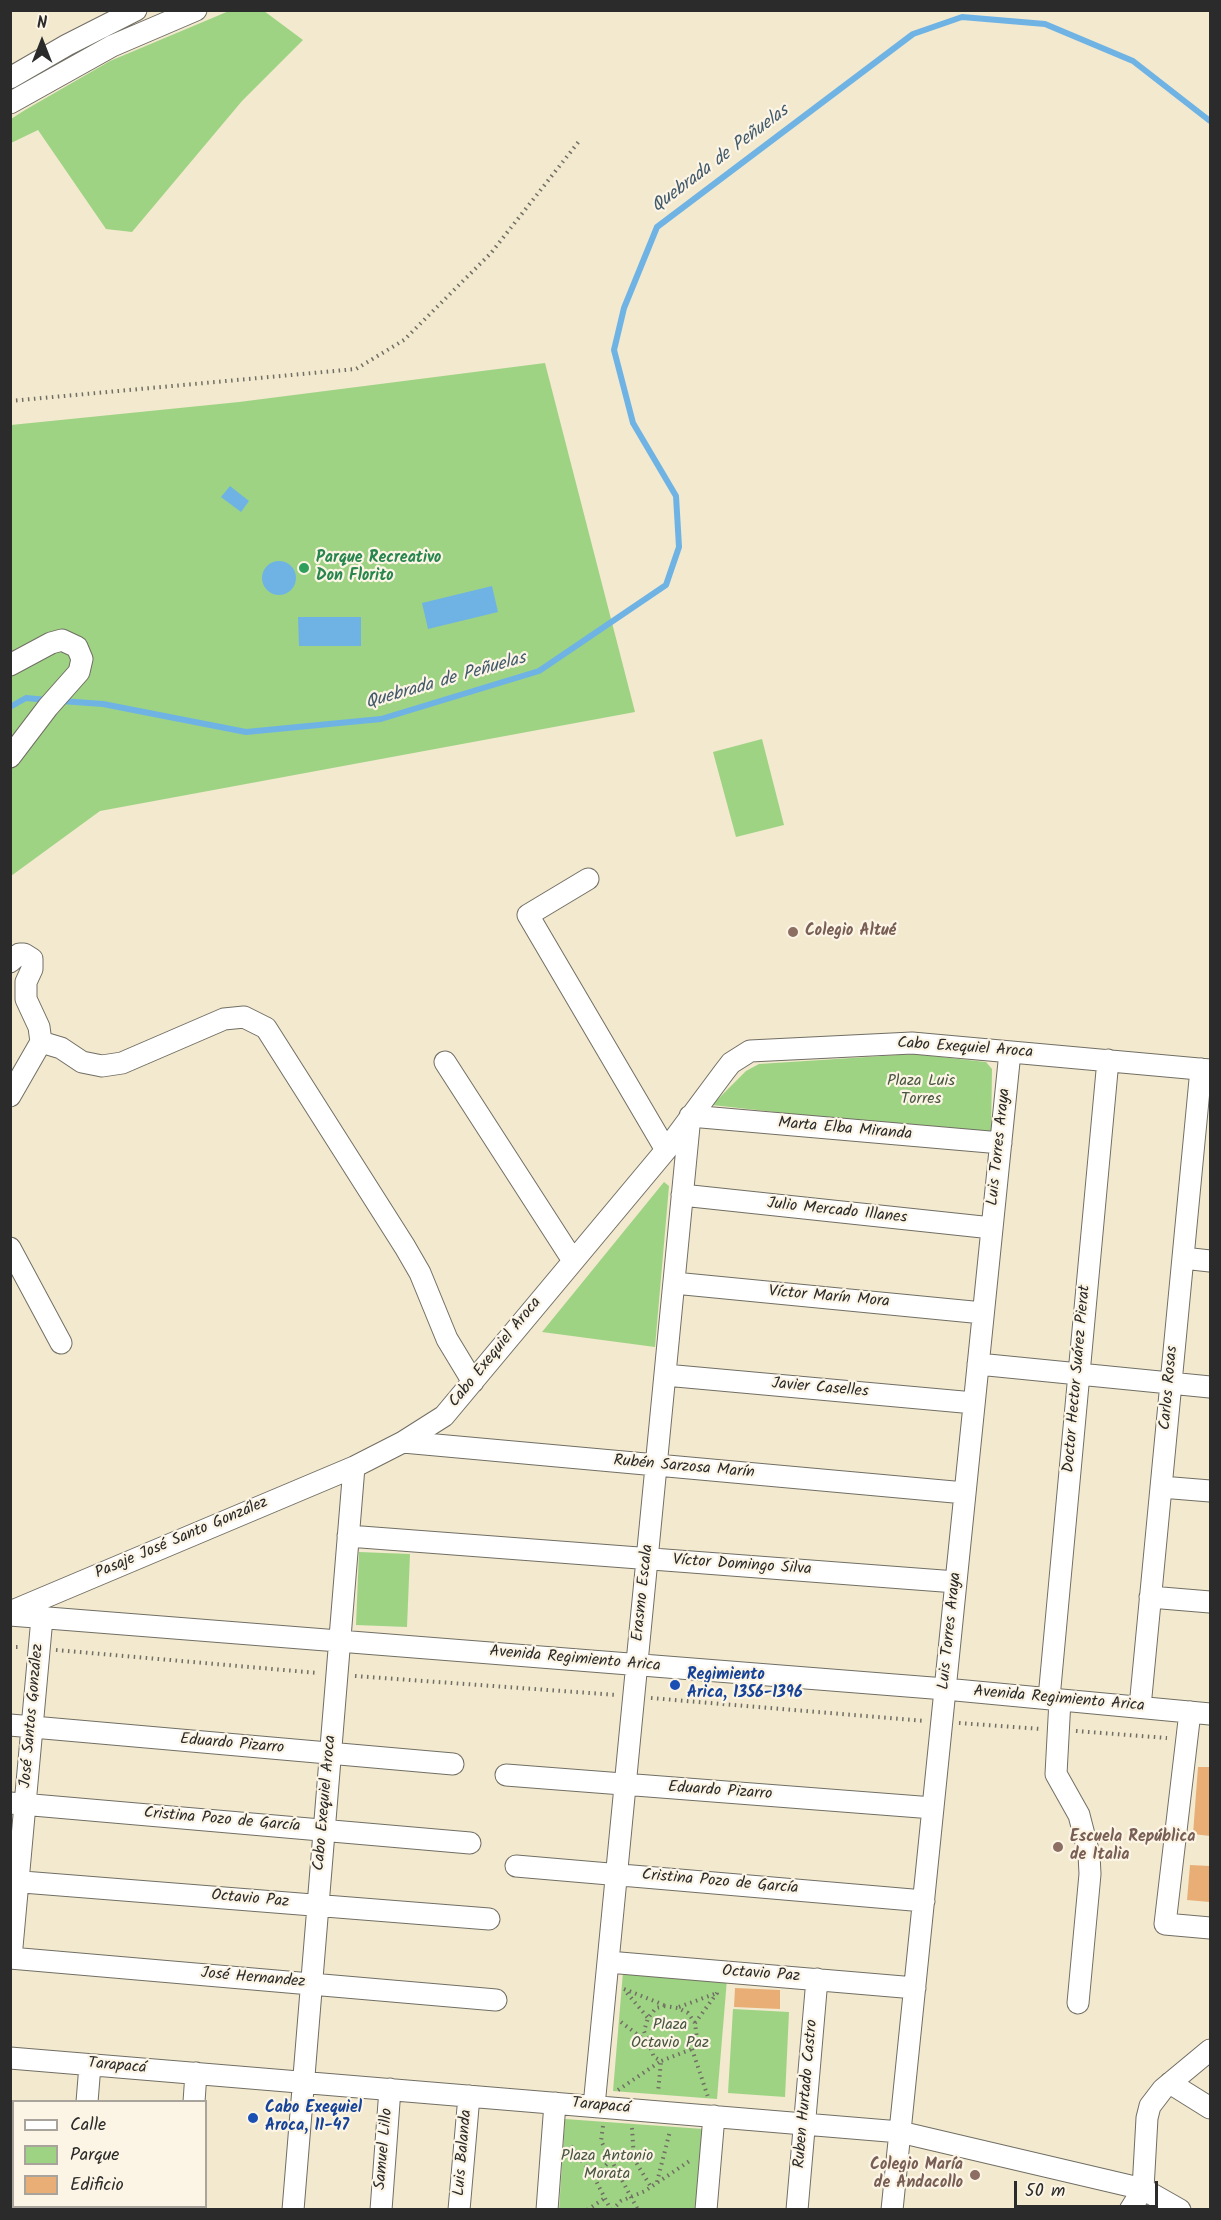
<!DOCTYPE html>
<meta charset="utf-8">
<style>
body{margin:0}
#map{position:relative;width:1221px;height:2220px;overflow:hidden;background:#f2e9ce;font-family:Kalam,sans-serif}
canvas{display:block}
.frame{position:absolute;inset:0;border:12px solid #2b2b2b;pointer-events:none}
.legend{position:absolute;left:12px;top:2100px;width:195px;height:108px;box-sizing:border-box;background:#fcf5e5;border:2px solid #a8a49b;margin:0;padding:8px 10px;list-style:none;font-size:18px;color:#2b2b2b}
.legend li{display:flex;align-items:center;gap:12px;height:30px}
.legend b{width:30px;border:2px solid #a8a49b}
.north{position:absolute;left:12px;top:12px;width:60px;height:60px;-webkit-text-stroke:4px #fcf5e5;paint-order:stroke;rotate:0deg;font-size:16px;font-weight:700;line-height:24px;text-align:center;color:#2b2b2b}
.north::after{content:'';display:block;margin:auto;width:21px;height:27px;background:#2b2b2b;clip-path:polygon(50% 0,100% 100%,50% 72%,0 100%)}
.scale{position:absolute;left:1014px;top:2181px;width:144px;height:27px;box-sizing:border-box;border:3px solid #2b2b2b;border-top:0;padding-left:8px;font-size:18px;line-height:21px;white-space:nowrap;color:#2b2b2b;-webkit-text-stroke:4px #fcf5e5;paint-order:stroke}
</style>
<div id="map">
<canvas width="1221" height="2220"></canvas>
<div class="frame"></div>
<ul class="legend">
<li><b style="height:8px;background:#fff"></b>Calle</li>
<li><b style="height:16px;background:#9ed384"></b>Parque</li>
<li><b style="height:16px;background:#e8ae76"></b>Edificio</li>
</ul>
<div class="north">N</div>
<div class="scale">50 m</div>
</div>
<script>
const c = document.querySelector('canvas').getContext('2d');
c.lineJoin = 'round';
function fill(path, color) { c.fillStyle = color; c.fill(path, 'evenodd'); }
const toPath = rows => new Path2D(rows.map(r => 'M' + r).join(''));
function trace(path, color, width, dash) { c.strokeStyle = color; c.lineWidth = width; c.lineCap = dash ? 'butt' : 'round'; c.setLineDash(dash || []); c.stroke(path); }
function label(font, color, halo, rows, align = 'center') {
  c.font = font + ' Kalam,sans-serif'; c.lineWidth = 4.5; c.setLineDash([]); c.textBaseline = 'middle'; c.strokeStyle = halo; c.fillStyle = color; for (const [text, x, y, turn = 0] of rows) {
    c.save(); c.translate(x, y); c.rotate((+turn || 0) * Math.PI / 180); c.textAlign = isNaN(turn) ? turn : align; if (halo) c.strokeText(text, 0, 0); c.fillText(text, 0, 0); c.restore();
  }
}
fill(toPath([
 [229,11,264,11,303,40,242,101,132,232,106,229,38,130,11,143,11,119,25,110,110,61],
 [545,363,635,712,100,811,11,876,11,425,239,402],
 [762,739,784,825,736,837,713,752],
 [914,1054,986,1062,992,1069,991,1136,712,1105,746,1071,759,1064],
 [664,1182,669,1186,655,1347,542,1332],
 [359,1552,410,1554,407,1627,356,1625],
 [623,1972,727,1979,717,2099,613,2091],
 [733,2009,789,2012,785,2097,728,2093],
 [565,2119,703,2129,698,2209,559,2210]
]), '#9ed384');
fill(toPath([
 [230,486,249,501,241,512,221,497],
 '262 578a17 17 0 1 1 34 0a17 17 0 1 1-34 0Z',
 [492,586,498,612,428,629,422,603],
 [298,617,361,617,361,646,299,646]
]), '#6fb3e5');
trace(toPath([
 [61,701,103,704,246,732,381,719,539,671,666,585,679,547,676,496,633,423,614,350,624,308,657,227,913,34,962,17,1045,24,1133,61,1210,121],
 [10,707,26,698,48,700]
]), '#6fb3e5', 6);
fill(toPath([
 [1198,1767,1210,1767,1210,1836,1193,1834],
 [1190,1865,1210,1866,1210,1902,1187,1900],
 [735,1988,780,1990,780,2009,734,2007]
]), '#e8ae76');
const minor = toPath([
 [10,78,67,45,136,10],
 [10,103,112,46,196,10],
 [10,665,51,643,62,640,77,647,82,659,79,672,48,707,10,757],
 [588,879,528,915,666,1150],
 [10,962,19,954,24,954,32,959,32,969,26,982,26,999,39,1027,41,1042,10,1096],
 [41,1042,61,1048,82,1062,102,1066,122,1063,224,1019,244,1017,266,1028,405,1247,420,1273,447,1339,473,1382],
 [445,1062,572,1259],
 [682,1195,992,1228],
 [10,1248,61,1343],
 [1183,1258,1210,1261],
 [674,1283,983,1313],
 [978,1364,1210,1387],
 [665,1375,974,1403],
 [403,1442,965,1493],
 [1161,1487,1210,1491],
 [348,1536,956,1582],
 [1150,1597,1210,1602],
 [10,1612,354,1467,403,1442,444,1416,666,1150,724,1072,731,1063,750,1051,912,1043,1210,1070],
 [10,1615,945,1689,1210,1714],
 [1049,1698,1108,1060],
 [1060,1700,1056,1774,1079,1815,1089,1854,1090,1874,1078,2003],
 [1140,1707,1201,1069],
 [1190,1712,1165,1924,1210,1928],
 [10,1725,453,1764],
 [506,1775,933,1808],
 [10,1803,470,1843],
 [516,1866,924,1901],
 [10,1881,489,1919],
 [10,1958,496,2000],
 [11,1958,42,1618],
 [608,1962,915,1988],
 [10,2058,900,2132,1143,2189,1180,2210],
 [1170,2083,1210,2108],
 [87,2102,90,2065],
 [194,2102,196,2073],
 [594,2106,690,1116,1001,1143],
 [78,2210,78,2206],
 [185,2210,185,2206],
 [293,2210,354,1467],
 [381,2210,390,2089],
 [459,2210,469,2096],
 [547,2210,555,2103],
 [706,2210,714,2116],
 [797,2210,817,1979],
 [892,2210,1010,1052],
 [1130,2210,1143,2189,1147,2118,1150,2106,1163,2089,1210,2050]
]);
trace(minor, '#716e64', 23);
trace(toPath([
 [10,401,356,369,404,340,491,253,580,140],
 [10,1647,22,1647],
 [56,1650,318,1673],
 [355,1676,617,1695],
 [651,1698,925,1721],
 [959,1723,1041,1729],
 [1076,1731,1167,1738],
 [624,1989,664,2005],
 [627,1993,648,2018],
 [664,2006,678,2008,688,2013,695,2023,697,2039,692,2049,661,2061,654,2057,644,2031,648,2018,656,2008,664,2006],
 [679,2007,717,1993],
 [621,2022,646,2041],
 [695,2023,717,1993,717,1989],
 [692,2049,708,2097],
 [618,2090,661,2061,658,2093],
 [603,2126,601,2141,638,2210],
 [632,2128,634,2159,651,2187],
 [571,2146,594,2177],
 [611,2160,594,2177,611,2210],
 [657,2182,670,2131],
 [587,2210,605,2198],
 [612,2210,621,2201,645,2191,691,2160]
]), '#716e64', 4, [1.5, 4.5]);
trace(minor, '#fff', 21);
for (const [x, y, r, color] of [
 [304,568,6,"#2e9e5b"],
 [793,932,6,"#8d6e63"],
 [675,1685,6,"#1a4fb4"],
 [1058,1847,6,"#8d6e63"],
 [253,2118,6,"#1a4fb4"],
 [975,2175,6,"#8d6e63"]
]) { const dot = new Path2D(); dot.arc(x, y, r, 0, 2 * Math.PI); c.fillStyle = color; c.fill(dot); trace(dot, '#fcf5e5', 2); }
label('bold 16px', '#27864d', '#fcf5e5', [
 ["Parque Recreativo",316,559],
 ["Don Florito",316,577]
], 'left');
label('bold 16px', '#785e54', '#fcf5e5', [
 ["Colegio Altué",805,932],
 ["Escuela República",1070,1838],
 ["de Italia",1070,1856],
 ["Colegio María",963,2166,"right"],
 ["de Andacollo",963,2184,"right"]
], 'left');
label('16px', '#2b2b2b', '#fcf5e5', [
 ["Cabo Exequiel Aroca",965,1049,4],
 ["Marta Elba Miranda",845,1130,5],
 ["Luis Torres Araya",1000,1147,-84],
 ["Julio Mercado Illanes",837,1212,6],
 ["Víctor Marín Mora",829,1298,5],
 ["Cabo Exequiel Aroca",496,1353,-51],
 ["Doctor Hector Suárez Pierat",1078,1379,-85],
 ["Carlos Rosas",1170,1388,-85],
 ["Javier Caselles",820,1389,5],
 ["Rubén Sarzosa Marín",684,1468,5],
 ["Pasaje José Santo González",182,1539,-23],
 ["Víctor Domingo Silva",742,1566,4],
 ["Erasmo Escala",644,1593,-84],
 ["Luis Torres Araya",951,1631,-84],
 ["Avenida Regimiento Arica",575,1660,5],
 ["Avenida Regimiento Arica",1059,1700,5],
 ["José Santos González",33,1716,-85],
 ["Eduardo Pizarro",232,1745,5],
 ["Eduardo Pizarro",720,1792,4],
 ["Cabo Exequiel Aroca",326,1803,-85],
 ["Cristina Pozo de García",222,1821,5],
 ["Cristina Pozo de García",720,1883,5],
 ["Octavio Paz",250,1900,5],
 ["Octavio Paz",761,1975,4],
 ["José Hernandez",253,1979,5],
 ["Tarapacá",117,2067,5],
 ["Ruben Hurtado Castro",807,2094,-85],
 ["Tarapacá",601,2107,5],
 ["Samuel Lillo",385,2149,-85],
 ["Luis Balanda",464,2153,-85]
]);
label('16px', '#485541', '#fcf5e5', [
 ["Plaza Luis",921,1082],
 ["Torres",921,1100],
 ["Plaza",670,2026],
 ["Octavio Paz",670,2044],
 ["Plaza Antonio",607,2157],
 ["Morata",607,2175]
]);
label('bold 16px', '#164399', '#fcf5e5', [
 ["Regimiento",687,1676],
 ["Arica, 1356-1396",687,1694],
 ["Cabo Exequiel",265,2109],
 ["Aroca, 11-47",265,2127]
], 'left');
label('italic 18px', '#435b6c', '#fcf5e5', [
 ["Quebrada de Peñuelas",721,160,-37],
 ["Quebrada de Peñuelas",446,682,-16]
]);
</script>
